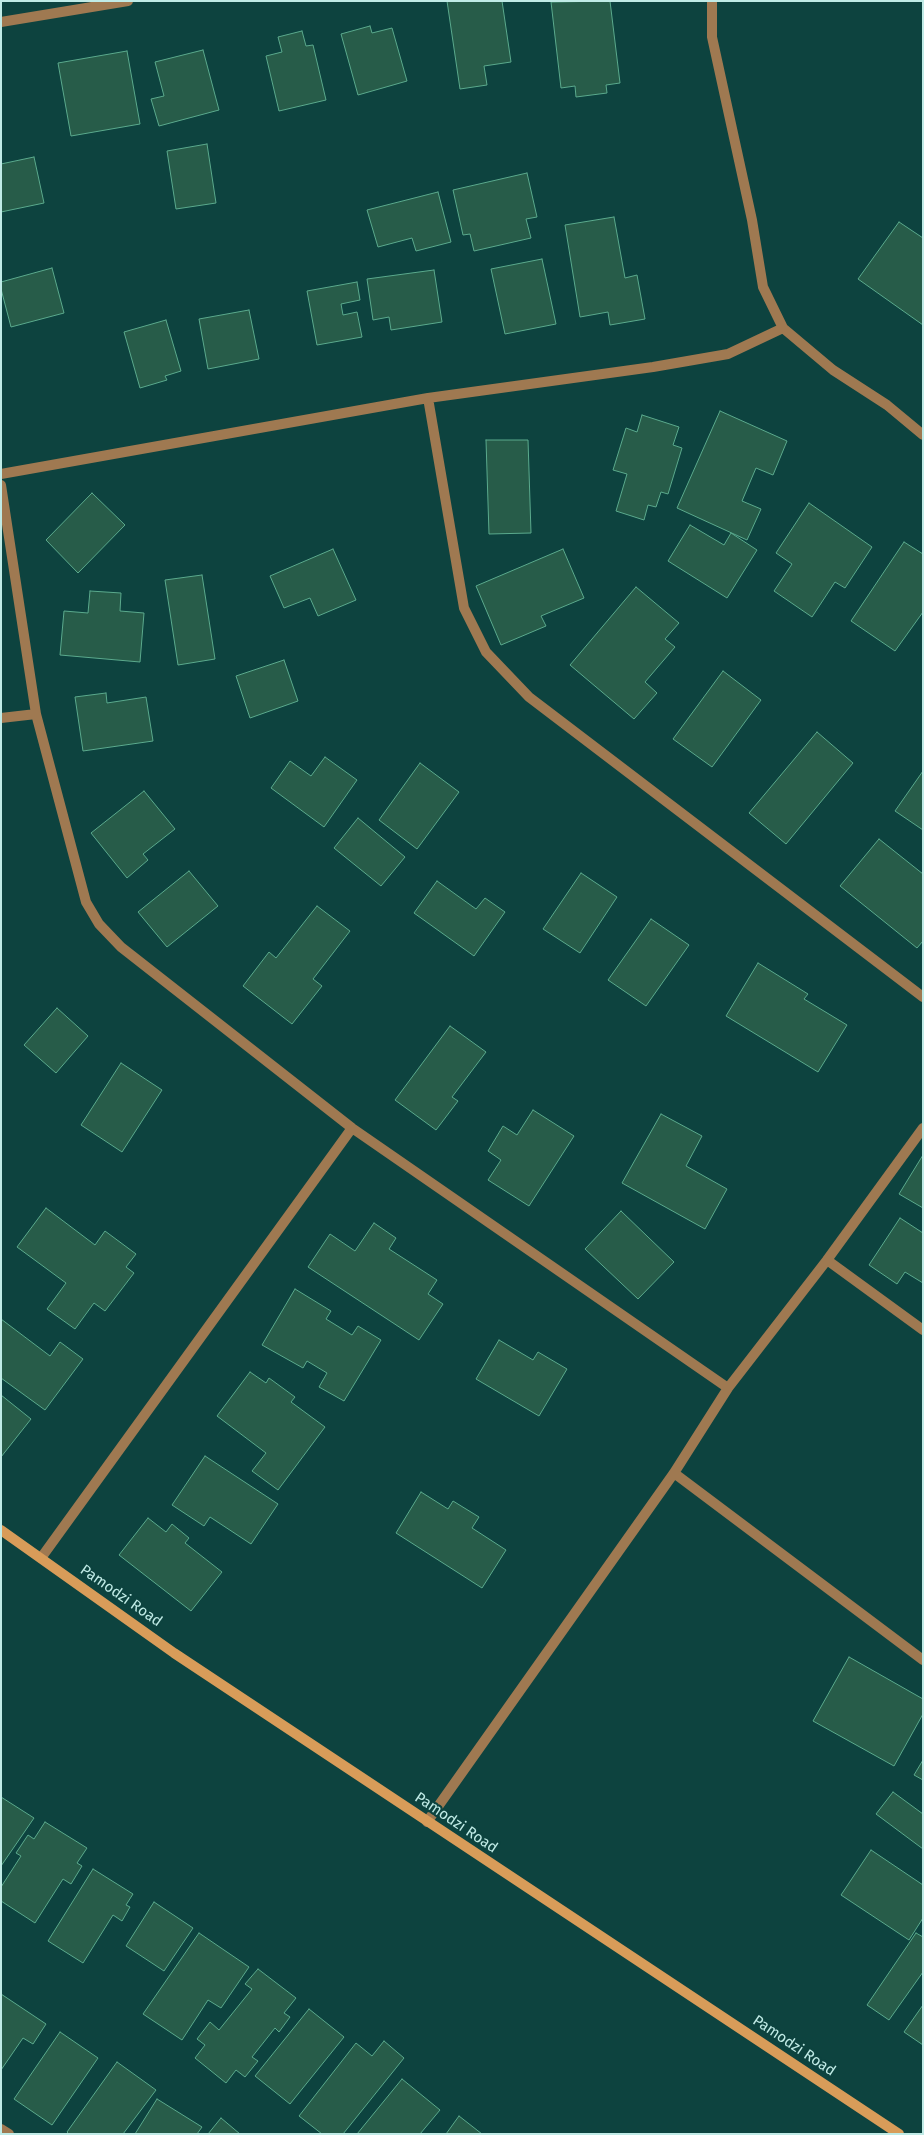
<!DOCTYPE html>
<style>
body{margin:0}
#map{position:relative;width:924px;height:2135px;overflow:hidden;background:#0d433f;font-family:"Fira Sans",sans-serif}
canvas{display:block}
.frame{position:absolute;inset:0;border:2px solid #c0ebe6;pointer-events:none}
</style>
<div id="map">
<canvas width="924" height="2135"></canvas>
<div class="frame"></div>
</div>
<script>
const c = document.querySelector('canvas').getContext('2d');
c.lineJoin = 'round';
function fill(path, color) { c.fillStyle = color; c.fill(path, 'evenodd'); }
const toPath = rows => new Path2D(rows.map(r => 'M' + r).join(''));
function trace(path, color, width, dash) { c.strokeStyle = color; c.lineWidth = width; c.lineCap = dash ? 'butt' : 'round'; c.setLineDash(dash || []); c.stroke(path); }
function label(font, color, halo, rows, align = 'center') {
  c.font = font + ' "Fira Sans",sans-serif'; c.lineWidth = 4.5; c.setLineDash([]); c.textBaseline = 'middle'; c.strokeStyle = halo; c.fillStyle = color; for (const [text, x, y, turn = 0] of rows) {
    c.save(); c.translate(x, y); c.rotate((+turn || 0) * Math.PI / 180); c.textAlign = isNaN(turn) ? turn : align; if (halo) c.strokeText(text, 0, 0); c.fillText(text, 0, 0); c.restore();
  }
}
const building = toPath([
 [447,1,502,1,511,62,484,66,487,85,460,89,447,1],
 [610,1,620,83,606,85,607,93,576,97,575,86,561,88,551,2,610,1],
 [370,26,372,33,392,28,407,81,358,95,341,34,370,26],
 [302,31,306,46,313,45,326,100,279,111,266,56,282,52,278,37,302,31],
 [203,50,219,110,159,126,151,99,164,96,155,62,203,50],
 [127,51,140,124,71,136,58,63,127,51],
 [207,144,216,203,176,209,167,151,207,144],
 [34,157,44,203,1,212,1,164,34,157],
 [527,173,537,217,526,219,531,238,474,251,470,234,463,235,453,190,527,173],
 [438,192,451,242,416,251,412,238,378,247,367,210,438,192],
 [614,217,625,278,637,275,645,319,610,325,608,312,580,317,565,225,614,217],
 [899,222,923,238,923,325,858,279,899,222],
 [542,259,556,324,505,334,491,269,542,259],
 [52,268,64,313,11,327,1,289,1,282,52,268],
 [434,270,442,322,391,330,389,317,373,320,367,279,434,270],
 [357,282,360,300,341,304,343,315,357,312,362,337,317,345,307,291,357,282],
 [249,310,259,359,208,369,199,319,249,310],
 [166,320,181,371,165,376,167,380,140,388,124,332,166,320],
 [720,411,787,441,773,475,756,468,742,501,761,509,747,540,677,508,720,411],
 [642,415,679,427,673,445,682,448,668,494,661,492,656,507,648,505,644,520,616,511,627,474,613,470,626,428,637,432,642,415],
 [486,440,528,440,531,533,489,534,486,440],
 [92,493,125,525,78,573,46,540,92,493],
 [809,503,872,547,845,588,835,582,812,617,774,591,792,564,776,553,809,503],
 [690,525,724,545,731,533,757,550,727,598,668,561,690,525],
 [904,542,923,554,923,612,895,651,851,621,904,542],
 [333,549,356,600,318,616,310,598,284,608,270,576,333,549],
 [563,549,584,598,541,616,546,626,501,645,476,586,563,549],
 [202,575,215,659,178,665,165,580,202,575],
 [636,587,679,623,665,639,675,647,645,682,657,693,634,719,570,665,636,587],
 [90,591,121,593,120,611,144,613,140,662,60,655,64,611,88,613,90,591],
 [284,660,298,701,250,718,236,676,284,660],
 [723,671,761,700,712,767,673,739,723,671],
 [106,693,107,703,146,697,153,741,83,751,75,697,106,693],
 [817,732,853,763,786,844,749,813,817,732],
 [325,757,357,780,324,827,271,788,290,761,311,776,325,757],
 [420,763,459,792,417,849,379,820,420,763],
 [923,771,923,830,895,811,923,771],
 [144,791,175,829,143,854,148,860,127,878,91,833,144,791],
 [358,818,405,857,381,886,334,848,358,818],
 [879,839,923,874,923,941,917,948,840,886,879,839],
 [189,871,218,906,167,947,138,912,189,871],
 [581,873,617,897,580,953,543,929,581,873],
 [437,881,476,909,485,898,505,912,474,956,414,913,437,881],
 [317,906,350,931,313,979,322,986,292,1024,243,986,269,952,276,958,317,906],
 [651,919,689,945,646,1006,608,980,651,919],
 [758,963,808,994,804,999,847,1025,818,1072,726,1016,758,963],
 [57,1008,88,1036,56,1073,24,1045,57,1008],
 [450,1026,486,1052,452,1097,458,1101,436,1130,395,1100,450,1026],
 [121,1063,162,1090,122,1152,81,1125,121,1063],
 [533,1110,574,1136,529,1206,488,1180,501,1160,488,1151,503,1126,517,1135,533,1110],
 [661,1114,702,1136,686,1166,727,1189,705,1229,622,1183,661,1114],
 [923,1155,923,1208,899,1194,923,1155],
 [46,1208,95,1245,105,1231,136,1254,126,1267,134,1273,105,1311,94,1303,75,1329,47,1309,66,1283,17,1247,46,1208],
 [621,1211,674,1262,638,1299,585,1249,621,1211],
 [900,1218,923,1233,923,1283,905,1272,897,1284,869,1265,900,1218],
 [374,1223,396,1238,389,1249,437,1280,428,1294,443,1304,419,1340,308,1267,330,1234,355,1251,374,1223],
 [295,1289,331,1311,326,1319,352,1335,358,1326,381,1340,344,1401,319,1387,327,1373,307,1361,303,1368,262,1345,295,1289],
 [1,1319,50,1356,60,1342,83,1359,45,1410,1,1378,1,1319],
 [499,1340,533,1360,538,1352,567,1369,539,1416,476,1379,499,1340],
 [250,1372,266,1383,269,1378,295,1397,291,1402,325,1427,278,1490,252,1471,266,1453,217,1416,250,1372],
 [1,1395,31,1419,1,1457,1,1395],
 [205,1456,278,1504,251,1544,210,1517,204,1526,172,1505,205,1456],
 [421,1492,448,1509,453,1501,479,1517,472,1528,506,1550,482,1588,396,1533,421,1492],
 [148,1518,166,1532,172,1524,189,1538,185,1543,222,1572,191,1611,119,1555,148,1518],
 [849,1657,923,1699,923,1714,894,1766,813,1721,849,1657],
 [923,1760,923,1780,914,1775,923,1760],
 [893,1792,923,1814,923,1849,876,1814,893,1792],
 [1,1797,34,1818,1,1866,1,1797],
 [45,1822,87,1848,77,1863,82,1866,71,1884,63,1879,35,1923,1,1901,1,1887,21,1856,16,1853,28,1835,34,1839,45,1822],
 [871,1850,923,1885,923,1918,909,1940,841,1895,871,1850],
 [93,1869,133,1894,126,1905,130,1907,122,1921,113,1915,83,1963,48,1941,93,1869],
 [154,1902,193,1928,164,1971,126,1946,154,1902],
 [199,1933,249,1967,221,2008,208,2000,182,2040,143,2014,199,1933],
 [916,1933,923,1937,923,1972,889,2020,867,2005,916,1933],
 [258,1969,296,1998,284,2013,290,2017,279,2032,275,2028,252,2057,258,2061,245,2077,236,2070,226,2083,195,2058,205,2045,197,2039,210,2022,219,2030,252,1989,245,1984,258,1969],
 [1,1994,46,2024,33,2044,23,2038,1,2070,1,1994],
 [923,2005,923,2045,904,2032,923,2005],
 [309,2009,344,2037,290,2104,255,2076,309,2009],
 [60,2032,98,2058,52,2125,14,2099,60,2032],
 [384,2041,404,2058,343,2134,322,2134,299,2116,356,2043,372,2056,384,2041],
 [117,2062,156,2090,123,2134,69,2134,67,2132,117,2062],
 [402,2079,440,2110,420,2134,357,2134,402,2079],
 [157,2099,202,2127,197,2134,135,2134,157,2099],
 [459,2116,482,2134,446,2134,459,2116],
 [221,2118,240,2134,208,2134,221,2118]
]);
fill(building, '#275c49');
trace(building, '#5baa8d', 1);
trace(toPath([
 [712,1,712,37,752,220,763,287,783,328],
 [1,22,128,1],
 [428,398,653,367,728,354,783,328,833,370,887,405,923,435],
 [1,474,428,398,464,608,486,652,529,697,923,997],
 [1,485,36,714,86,902,99,924,121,947,352,1128,728,1388],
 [1,718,36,714],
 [827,1260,923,1330],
 [674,1473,923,1660],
 [41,1558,352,1128],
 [427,1822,674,1473,728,1388,827,1260,923,1128],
 [1,2129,9,2134]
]), '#9f7951', 10);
trace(toPath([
 [1,1530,174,1653,899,2134]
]), '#d89c59', 10);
label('15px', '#c0ebe6', '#0d433f', [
 ["Pamodzi Road",121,1596,35],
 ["Pamodzi Road",456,1823,34],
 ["Pamodzi Road",794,2046,34]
]);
</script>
